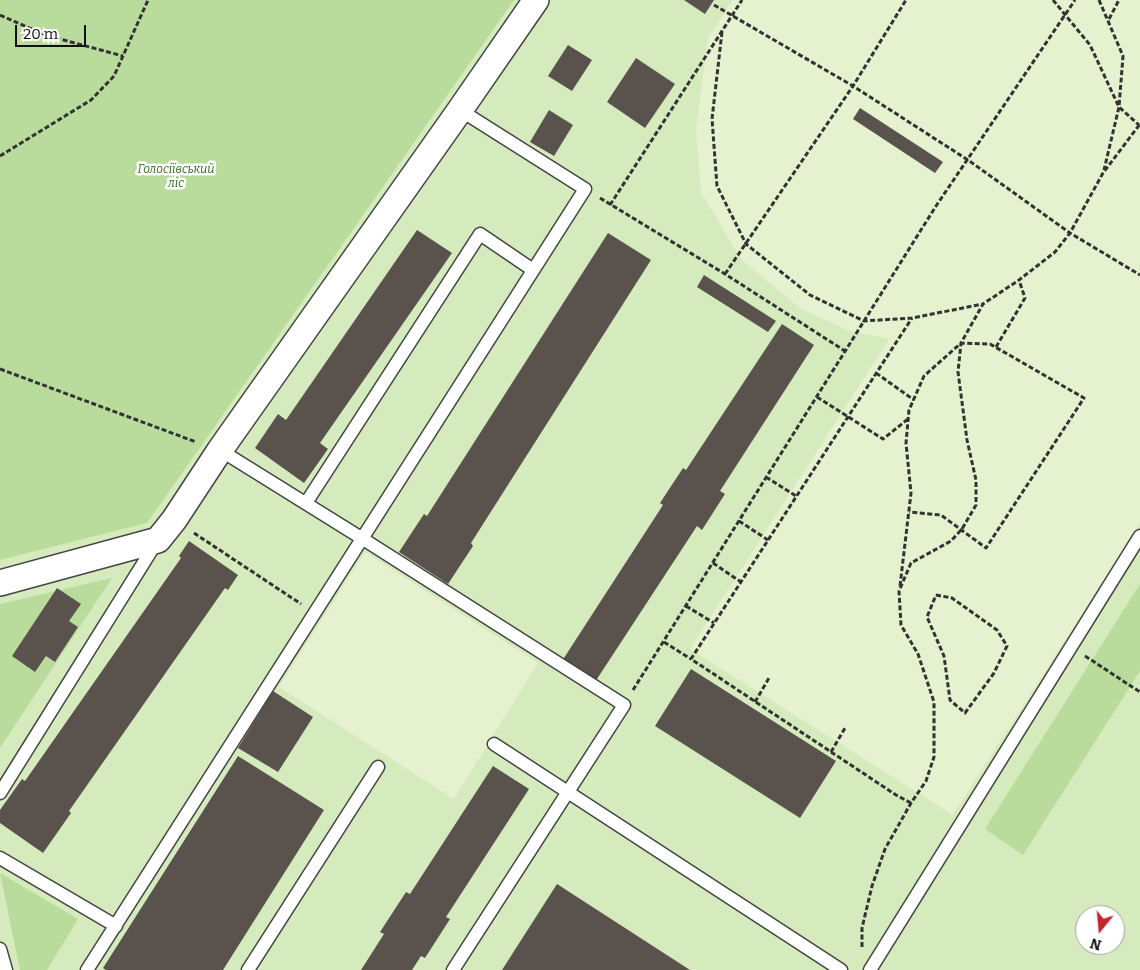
<!DOCTYPE html>
<meta charset="utf-8">
<style>
body{margin:0}
#map{position:relative;width:1140px;height:970px;overflow:hidden;background:#fffdf5;font-family:Bitter,serif}
canvas{display:block}
.north{position:absolute;left:1075px;top:905px;width:50px;height:50px;box-sizing:border-box;background:#fff;border:1px solid #a0a0a0;border-radius:50%;rotate:197deg;font-size:14px;font-weight:700;line-height:20px;text-align:center;color:#111}
.north::after{content:'';display:block;margin:auto;width:18px;height:22px;background:#c4262e;clip-path:polygon(50% 0,100% 100%,50% 72%,0 100%)}
.scale{position:absolute;left:15px;top:25px;width:71px;height:22px;box-sizing:border-box;border:2px solid #111;border-top:0;padding-left:6px;font-size:15px;line-height:18px;white-space:nowrap;color:#111;-webkit-text-stroke:4px #fff;paint-order:stroke}
</style>
<div id="map">
<canvas width="1140" height="970"></canvas>
<div class="north">N</div>
<div class="scale">20 m</div>
</div>
<script>
const c = document.querySelector('canvas').getContext('2d');
c.lineJoin = 'round';
function fill(path, color) { c.fillStyle = color; c.fill(path, 'evenodd'); }
const toPath = rows => new Path2D(rows.map(r => 'M' + r).join(''));
function trace(path, color, width, dash) { c.strokeStyle = color; c.lineWidth = width; c.lineCap = dash ? 'butt' : 'round'; c.setLineDash(dash || []); c.stroke(path); }
function label(font, color, halo, rows, align = 'center') {
  c.font = font + ' Bitter,serif'; c.lineWidth = 5; c.setLineDash([]); c.textBaseline = 'middle'; c.strokeStyle = halo; c.fillStyle = color; for (const [text, x, y, turn = 0] of rows) {
    c.save(); c.translate(x, y); c.rotate((+turn || 0) * Math.PI / 180); c.textAlign = isNaN(turn) ? turn : align; if (halo) c.strokeText(text, 0, 0); c.fillText(text, 0, 0); c.restore();
  }
}
fill(toPath([
 [0,0,1140,0,1140,970,0,970],
 [1085,915,1115,915,1115,945,1085,945]
]), '#d5ebbd');
fill(toPath([
 [0,0,514,0,147,523,0,560],
 [112,578,0,748,0,604],
 [1140,584,1140,671,1023,855,985,829],
 [0,873,78,919,47,970,20,970]
]), '#b9dc9c');
fill(toPath([
 [733,0,1140,0,1140,523,953,815,690,649,889,339,847,330,800,308,742,260,701,193,696,130,708,38],
 [365,552,538,663,454,799,279,687]
]), '#e6f2cf');
fill(toPath([
 [684,0,714,0,705,14],
 [568,45,592,60,572,91,548,76],
 [636,58,675,84,645,128,607,102],
 [860,108,943,162,935,173,853,119],
 [549,110,573,125,554,156,530,142],
 [417,230,452,253,320,443,328,449,304,483,255,448,278,414,286,420],
 [608,233,651,260,471,543,473,546,448,584,399,552,424,514,427,516],
 [704,275,776,321,768,332,697,287],
 [782,324,814,345,720,491,725,494,702,530,697,526,595,682,562,661,663,505,660,503,683,468,686,470],
 [189,541,238,575,228,590,225,588,69,811,71,813,43,853,0,823,0,810,22,779,25,781,181,558,179,556],
 [57,588,81,604,69,621,78,627,55,662,46,656,35,672,12,656],
 [691,669,836,761,800,818,655,726],
 [273,691,313,717,278,772,238,748],
 [238,756,324,810,223,970,106,970,103,968],
 [493,766,529,789,446,917,450,919,425,958,421,956,412,970,361,970,384,934,380,932,406,892,410,894],
 [557,884,690,970,502,970]
]), '#5a524d');
const lane = toPath([
 [220,450,363,539,624,705,453,970],
 [306,503,480,234,533,270],
 [494,744,841,970],
 [0,793,156,543],
 [0,858,116,926],
 [0,949,6,970],
 [87,970,585,189,460,110],
 [248,970,378,767],
 [870,970,1140,536]
]);
const street = toPath([
 [0,583,158,540,174,520,220,450,460,110,536,0]
]);
trace(lane, '#444', 15);
trace(street, '#444', 28);
trace(toPath([
 [1053,0,1090,45,1119,107,1139,125],
 [1099,0,1123,56,1119,107,1104,170],
 [714,5,853,86,968,160,1070,233,1140,275],
 [0,15,45,35,123,56],
 [1109,19,1119,0],
 [722,32,712,119,717,186,746,244,810,295,864,321,912,318,983,304],
 [0,156,91,100,114,76,148,0],
 [600,198,725,274,845,351],
 [610,205,742,0],
 [725,274,853,86,906,0],
 [996,347,1025,298,1019,280],
 [0,369,196,442],
 [876,373,914,400],
 [817,397,883,439,908,419],
 [766,477,796,496],
 [739,521,768,540],
 [194,533,301,604],
 [713,563,741,582],
 [900,586,911,493,906,443,909,410,924,376,961,343,990,344,1084,398,986,548,941,515,909,512],
 [936,595,952,598,997,630,1007,646,994,673,965,713,950,700,944,656,927,617,936,595],
 [686,606,714,623],
 [664,642,691,659],
 [1085,656,1140,692],
 [633,690,936,206,1075,0],
 [755,702,769,678],
 [831,752,845,728],
 [911,803,896,795,691,659,912,318],
 [862,947,862,928,872,886,885,849,911,803,926,781,934,757,934,702,918,654,901,625,899,591,911,563,951,541,962,529,976,505,976,480,967,440,958,372,961,343,983,304,1019,280,1055,252,1070,233,1103,173,1140,124]
]), '#333', 3, [5, 2.5]);
trace(lane, '#fff', 12);
trace(street, '#fff', 25);
label('italic 12px', '#2f6b1f', '#fff', [
 ["Голосіївський",176,170],
 ["ліс",176,184]
]);
</script>
